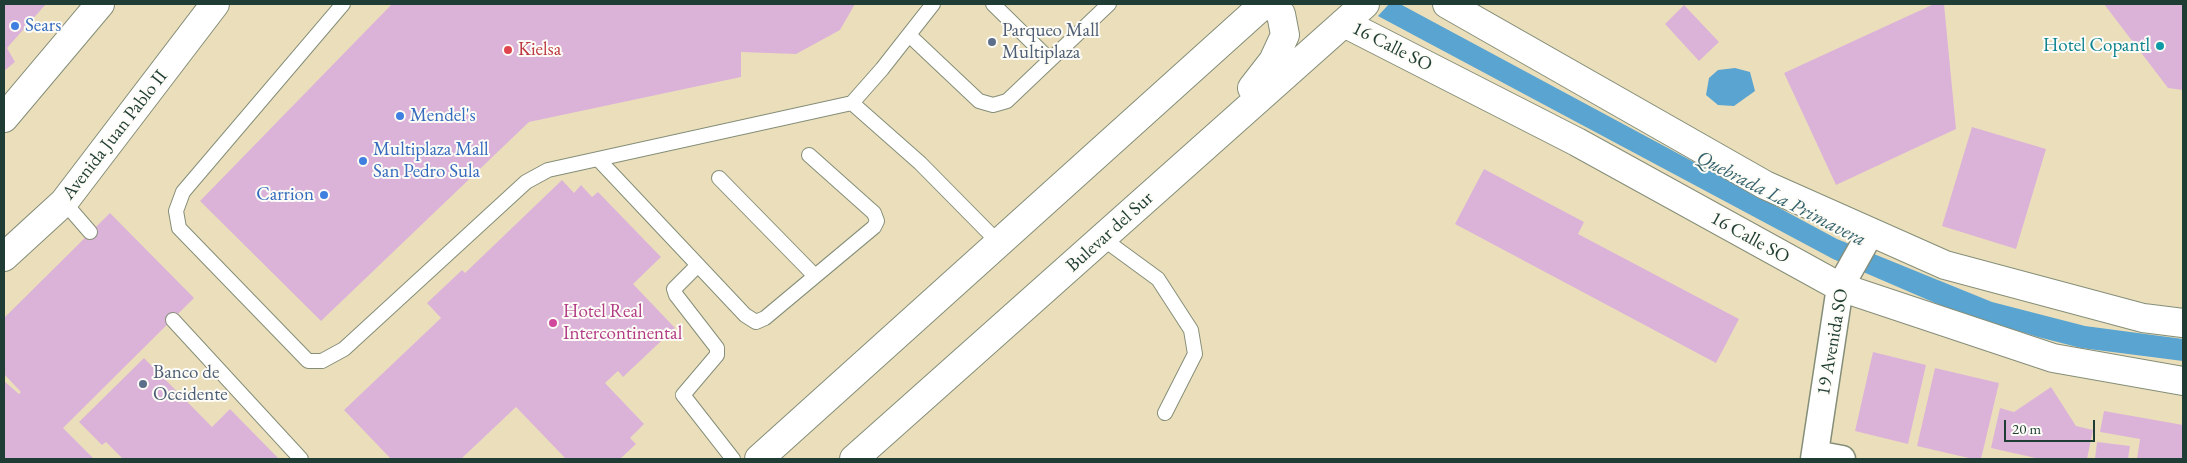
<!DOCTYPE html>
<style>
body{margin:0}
#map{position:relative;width:2187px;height:463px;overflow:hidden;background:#ebdfbb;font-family:"EB Garamond",serif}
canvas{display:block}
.frame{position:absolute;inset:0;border:5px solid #1f3d34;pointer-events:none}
.scale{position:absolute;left:2004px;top:420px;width:91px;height:22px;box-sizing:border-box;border:2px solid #1f3d34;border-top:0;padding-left:6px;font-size:15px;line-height:18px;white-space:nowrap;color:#1f3d34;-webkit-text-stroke:4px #fdfcf7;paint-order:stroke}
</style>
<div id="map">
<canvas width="2187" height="463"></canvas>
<div class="frame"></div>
<div class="scale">20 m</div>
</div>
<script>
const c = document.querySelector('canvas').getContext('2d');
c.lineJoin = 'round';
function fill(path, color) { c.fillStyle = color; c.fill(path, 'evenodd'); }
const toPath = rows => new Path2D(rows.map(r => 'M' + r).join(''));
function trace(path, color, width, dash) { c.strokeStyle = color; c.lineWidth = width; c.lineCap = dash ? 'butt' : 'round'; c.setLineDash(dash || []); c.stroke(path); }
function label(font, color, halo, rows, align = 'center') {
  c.font = font + ' "EB Garamond",serif'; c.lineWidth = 4; c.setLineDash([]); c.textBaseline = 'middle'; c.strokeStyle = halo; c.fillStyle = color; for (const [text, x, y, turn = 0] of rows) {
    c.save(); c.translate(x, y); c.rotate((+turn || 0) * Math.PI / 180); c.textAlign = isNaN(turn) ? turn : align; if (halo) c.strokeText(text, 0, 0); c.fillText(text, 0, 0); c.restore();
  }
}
fill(toPath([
 [1389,4,1400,4,1837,239,1992,302,2085,326,2183,339,2183,361,2081,348,2038,337,1956,312,1833,259,1378,16],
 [1735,68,1750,72,1755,91,1734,106,1718,105,1706,95,1709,78,1718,70]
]), '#59a4d1');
fill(toPath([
 [4,4,46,4,7,48,15,62,4,71],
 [392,4,855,4,840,30,796,54,741,52,741,77,529,122,321,321,200,201],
 [1934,4,1944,4,1956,129,1836,185,1784,73],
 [2104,4,2183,4,2183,90,2168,88],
 [1684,5,1719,42,1699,61,1665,24],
 [1972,127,2046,149,2016,249,1942,226],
 [1484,169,1584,222,1578,234,1739,319,1716,363,1455,224],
 [562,180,574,193,581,185,592,197,598,192,661,257,633,284,675,328,623,377,618,371,605,383,644,424,630,438,636,444,620,459,566,459,516,407,461,459,391,459,344,410,441,318,427,303,462,270,465,273],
 [110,213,194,298,63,428,94,459,4,459,4,381,19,394,21,392,4,374,4,318],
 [1873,352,1926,365,1908,444,1855,431],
 [144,358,212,427,230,409,279,459,123,459,106,442,102,445,79,422],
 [1935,368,1999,383,1981,459,1973,459,1917,446],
 [2051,387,2076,426,2093,430,2087,459,2040,459,1991,448,2000,408,2014,412],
 [2104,411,2183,425,2183,459,2137,459,2140,439,2100,432],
 [2097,442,2130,446,2128,459,2095,459]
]), '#dcb3d8');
const lane = toPath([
 [343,4,183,192,176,211,179,228,308,361,322,361,344,349,526,182,548,170,852,103,920,163,998,242],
 [993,4,1050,60],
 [909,35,979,101,993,105,1007,101,1109,4],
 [852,103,882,69,933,4],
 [598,159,745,315,756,322,765,318,874,227,877,221,874,213,809,155],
 [719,178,815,276],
 [64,202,90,232],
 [1102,238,1158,279,1191,330,1195,354,1165,413],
 [698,265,674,289,676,295,717,348,717,355,683,395,733,459],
 [173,320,301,459]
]);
const street = toPath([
 [1815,454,1842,459],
 [1814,459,1840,287,1871,232]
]);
const secondary = toPath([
 [1447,4,1765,185,1945,265,2143,318,2183,323],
 [1344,23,1577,142,1840,287,2053,358,2183,381]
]);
const highway = toPath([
 [1252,88,1273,61,1285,35,1281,14,1271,4],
 [4,118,100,4],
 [4,257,64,202,215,4],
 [759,459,1264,4],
 [854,459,1365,4]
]);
trace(lane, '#858e78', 16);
trace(street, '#858e78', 29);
trace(secondary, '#858e78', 30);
trace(highway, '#858e78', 30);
trace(lane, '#fff', 14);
trace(street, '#fff', 26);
trace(secondary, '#fff', 28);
trace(highway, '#fff', 28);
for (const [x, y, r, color] of [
 [15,26,5,"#3f7fe0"],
 [992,42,5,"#5c6f8a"],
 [2160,46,5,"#0f9aa8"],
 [508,50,5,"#e0444e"],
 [400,116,5,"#3f7fe0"],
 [363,161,5,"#3f7fe0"],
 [324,195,5,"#3f7fe0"],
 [553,323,5,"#d1479c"],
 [143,384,5,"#5c6f8a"]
]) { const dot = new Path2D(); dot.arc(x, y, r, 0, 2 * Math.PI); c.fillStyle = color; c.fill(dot); trace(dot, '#fdfcf7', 2); }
label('19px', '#366cbe', '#fdfcf7', [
 ["Sears",25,26],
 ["Mendel's",410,116],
 ["Multiplaza Mall",373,150],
 ["San Pedro Sula",373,172],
 ["Carrion",314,195,"right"]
], 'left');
label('19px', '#4e5e75', '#fdfcf7', [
 ["Parqueo Mall",1002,31],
 ["Multiplaza",1002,53],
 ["Banco de",153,373],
 ["Occidente",153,395]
], 'left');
label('19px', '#0d838f', '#fdfcf7', [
 ["Hotel Copantl",2150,46]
], 'right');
label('19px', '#1f3d34', '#fdfcf7', [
 ["16 Calle SO",1392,47,27],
 ["Avenida Juan Pablo II",115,135,-52],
 ["Bulevar del Sur",1110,232,-42],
 ["16 Calle SO",1750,238,29],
 ["19 Avenida SO",1833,342,-80]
]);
label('19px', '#be3a42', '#fdfcf7', [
 ["Kielsa",518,50]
], 'left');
label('19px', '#b23c85', '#fdfcf7', [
 ["Hotel Real",563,312],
 ["Intercontinental",563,334]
], 'left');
label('italic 20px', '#33616b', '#fdfcf7', [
 ["Quebrada La Primavera",1781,199,27]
]);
</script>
